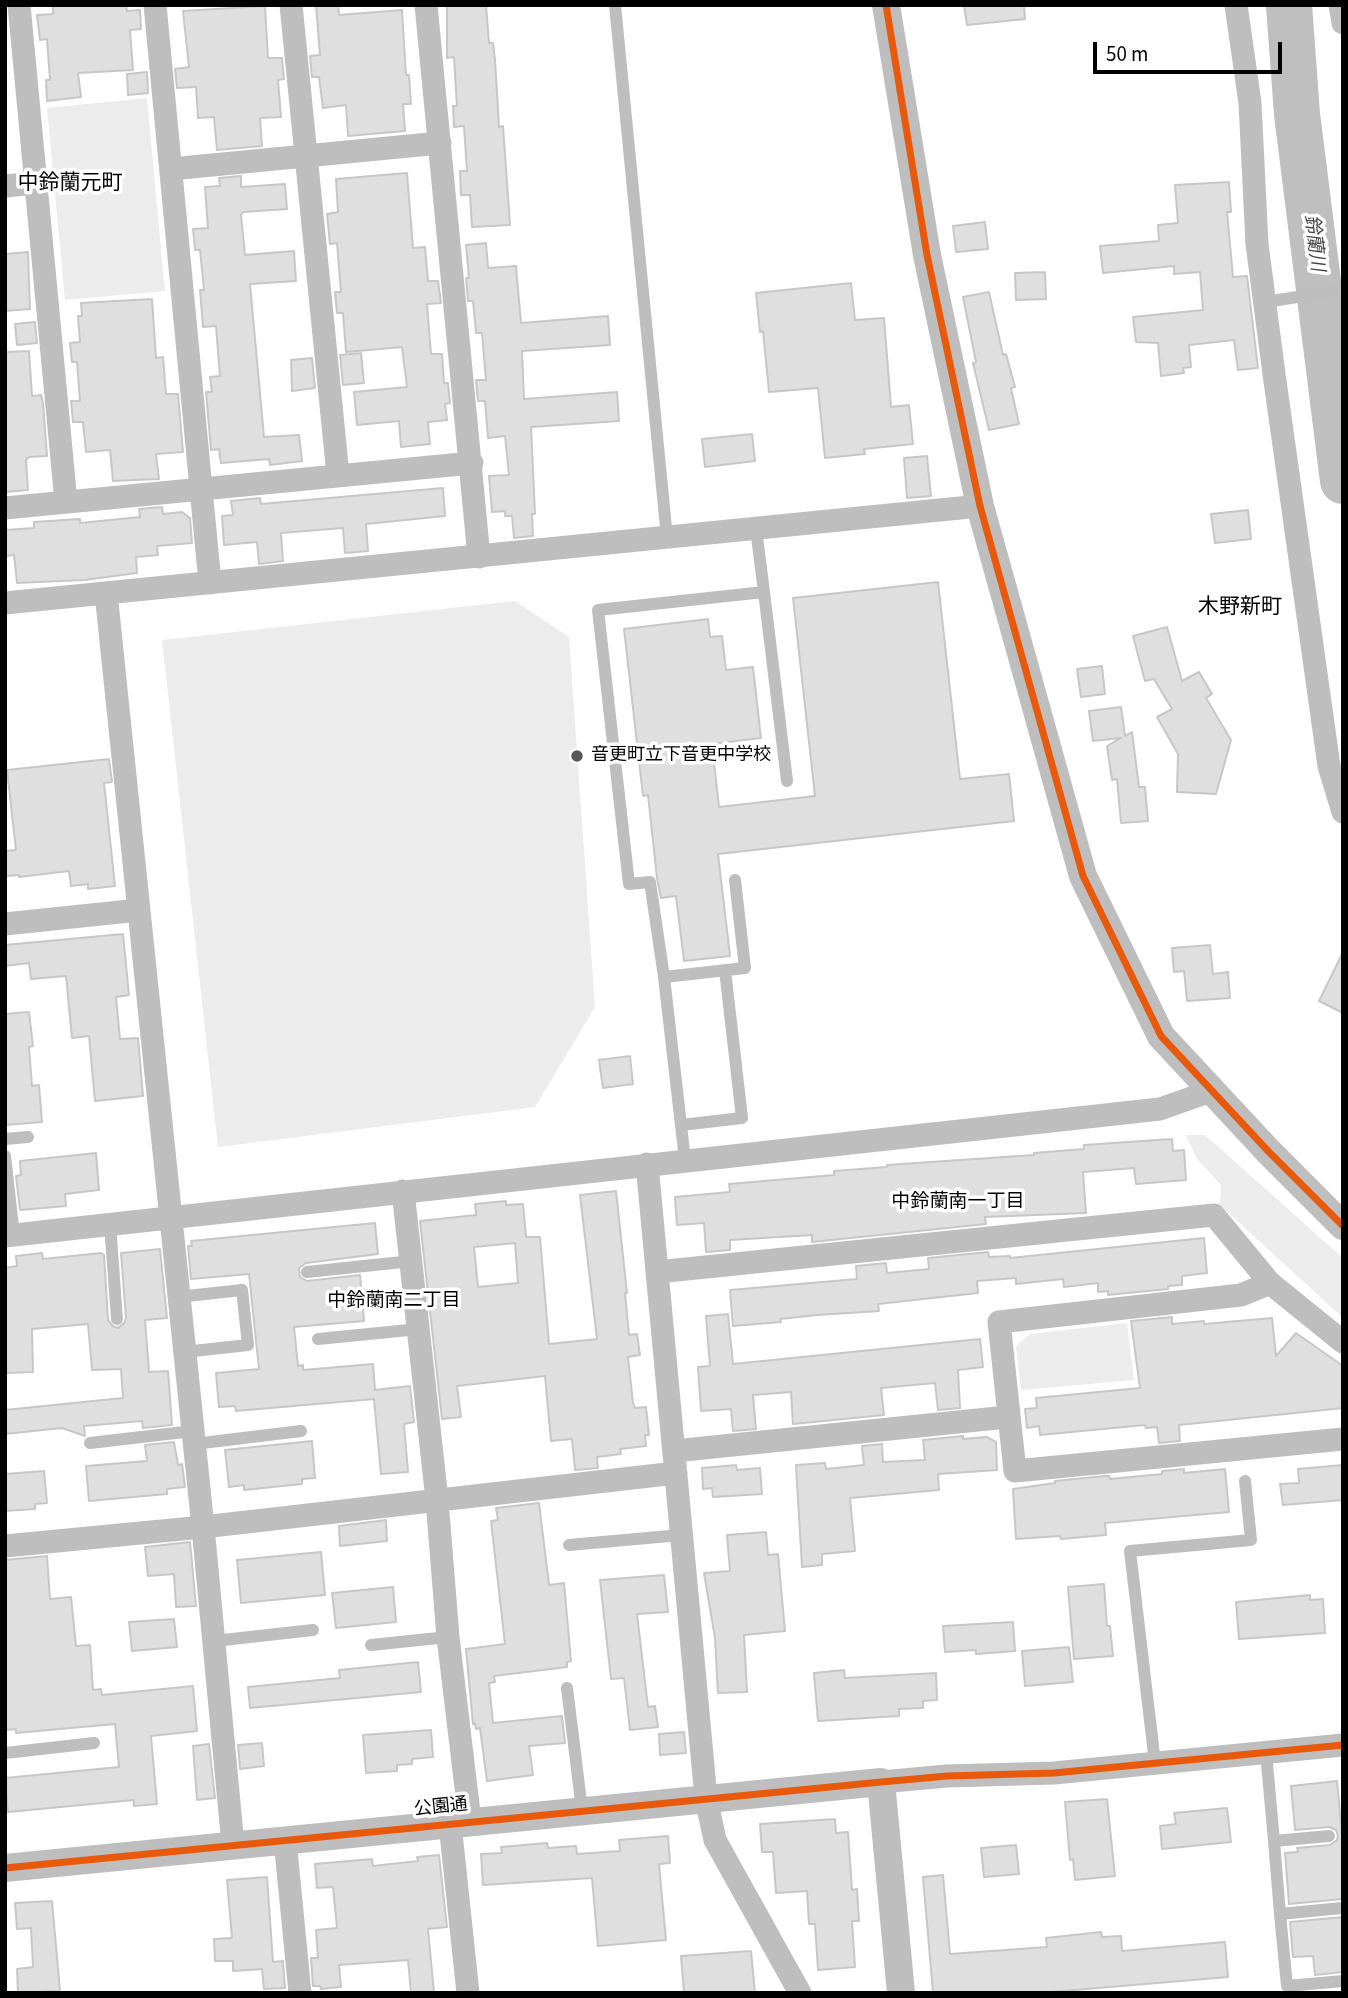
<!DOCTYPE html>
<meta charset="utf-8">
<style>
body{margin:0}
#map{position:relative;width:1348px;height:1998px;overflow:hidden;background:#fff;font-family:"Source Sans 3",sans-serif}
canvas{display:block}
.frame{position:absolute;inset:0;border:7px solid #000;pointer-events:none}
.scale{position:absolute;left:1093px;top:42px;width:189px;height:32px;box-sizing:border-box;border:4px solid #000;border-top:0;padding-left:9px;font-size:21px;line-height:24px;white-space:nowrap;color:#000;-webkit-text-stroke:5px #fff;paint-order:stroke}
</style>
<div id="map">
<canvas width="1348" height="1998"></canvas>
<div class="frame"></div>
<div class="scale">50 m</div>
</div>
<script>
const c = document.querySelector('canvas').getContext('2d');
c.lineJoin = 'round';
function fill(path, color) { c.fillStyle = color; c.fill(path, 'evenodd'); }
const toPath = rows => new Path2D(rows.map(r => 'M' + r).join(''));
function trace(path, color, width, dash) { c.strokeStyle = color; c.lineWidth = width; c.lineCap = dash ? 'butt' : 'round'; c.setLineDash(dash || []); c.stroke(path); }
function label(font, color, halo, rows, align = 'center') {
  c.font = font + ' "Source Sans 3","Noto Sans JP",sans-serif'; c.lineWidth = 7; c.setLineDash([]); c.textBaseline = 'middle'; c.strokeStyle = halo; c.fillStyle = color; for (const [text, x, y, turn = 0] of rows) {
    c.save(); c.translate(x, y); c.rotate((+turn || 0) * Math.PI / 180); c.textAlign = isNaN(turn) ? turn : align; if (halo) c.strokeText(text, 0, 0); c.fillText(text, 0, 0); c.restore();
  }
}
fill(toPath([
 [147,98,165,291,65,300,47,108],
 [515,601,569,637,595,1007,535,1107,218,1147,162,640],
 [1186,1135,1205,1135,1343,1258,1343,1318,1220,1205,1221,1185,1197,1159],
 [1127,1323,1134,1380,1021,1390,1016,1346,1030,1334]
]), '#ececec');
trace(toPath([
 [1289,5,1297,114,1343,481]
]), '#bfbfbf', 46);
const building = toPath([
 [53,5,126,5,127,11,140,10,141,29,130,30,133,70,78,73,81,97,47,101,46,80,50,80,47,39,40,40,37,15,53,14,53,5],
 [316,5,338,5,339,15,402,10,406,75,409,75,411,104,403,104,405,131,348,136,346,105,323,108,319,77,312,77,310,56,320,55,316,5],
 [447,5,486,5,489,43,493,43,495,60,499,127,503,126,510,225,472,227,470,195,461,195,460,171,467,171,464,126,454,127,453,106,457,106,454,57,447,58,447,5],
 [964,5,1024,5,1025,19,967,25,964,5],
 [265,6,268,58,282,58,284,79,278,80,281,117,260,118,262,146,217,150,214,117,198,118,196,87,177,88,175,69,189,67,183,11,265,6],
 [147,72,148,93,128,95,127,74,147,72],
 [407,173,413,248,425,247,428,281,438,281,441,303,427,304,431,354,442,354,444,383,448,383,450,403,445,404,447,420,428,422,430,444,401,447,399,421,357,425,354,392,407,387,402,347,346,352,343,313,337,313,335,292,341,292,337,243,330,244,327,214,338,212,336,179,407,173],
 [241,176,241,187,285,184,287,209,243,212,241,215,245,255,294,251,296,281,250,284,264,437,299,435,302,461,270,465,269,459,221,463,219,449,211,450,206,392,212,392,210,377,220,376,216,326,203,327,200,290,204,290,200,250,195,250,193,229,208,228,205,187,220,186,219,178,241,176],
 [1229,182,1231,212,1227,212,1233,277,1247,276,1258,368,1238,370,1234,340,1189,345,1191,367,1183,368,1184,373,1161,376,1158,343,1136,342,1133,317,1203,310,1200,272,1174,274,1174,266,1103,273,1100,246,1159,241,1158,225,1178,223,1175,185,1229,182],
 [985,222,988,249,956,252,953,226,985,222],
 [486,243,488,268,516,266,521,323,608,316,610,345,522,351,524,399,617,392,619,421,531,427,535,514,532,514,533,536,514,538,512,516,505,516,505,511,492,512,489,476,509,475,505,436,488,438,485,401,478,401,476,380,486,380,482,333,476,333,473,301,468,301,466,278,469,278,466,245,486,243],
 [28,252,30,309,5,311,5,254,28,252],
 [1045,272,1046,299,1016,300,1015,273,1045,272],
 [851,283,855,320,884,318,891,407,909,405,913,444,864,449,865,454,825,458,818,388,769,392,763,331,760,332,756,293,851,283],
 [989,292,1003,355,1006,354,1015,387,1011,388,1019,424,989,430,973,363,976,362,963,297,989,292],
 [152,299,156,358,163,357,166,394,178,394,183,452,156,454,159,479,113,481,110,450,86,452,83,422,73,422,71,401,80,401,77,362,72,362,70,343,80,342,78,316,82,316,81,303,152,299],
 [35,322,37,343,17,345,15,324,35,322],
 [29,351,32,396,41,395,43,403,47,456,29,457,26,460,28,490,5,492,5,352,29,351],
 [361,353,364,383,343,385,340,355,361,353],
 [312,358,315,388,292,391,291,360,312,358],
 [752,434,755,461,705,467,702,439,752,434],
 [927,456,931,496,907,498,904,458,927,456],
 [443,488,445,516,366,524,368,551,345,553,343,528,281,533,283,561,259,564,257,542,224,545,222,516,233,515,231,501,260,498,261,504,443,488],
 [162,507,163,514,182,512,190,518,192,543,157,546,158,555,136,557,137,573,84,580,17,583,14,555,5,556,5,530,34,528,34,522,80,519,80,523,140,517,139,509,162,507],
 [1248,510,1251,539,1215,543,1211,514,1248,510],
 [938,582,960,779,1009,774,1014,821,718,854,730,956,684,961,676,896,661,898,657,878,648,795,643,796,624,629,708,619,710,637,722,636,726,670,753,667,761,738,712,744,719,807,815,796,793,598,938,582],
 [1167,627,1182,681,1199,672,1212,694,1206,698,1231,740,1216,794,1177,792,1178,754,1157,717,1172,709,1154,679,1145,681,1133,636,1167,627],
 [1102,666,1105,694,1081,697,1077,669,1102,666],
 [1121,707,1125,736,1132,732,1139,787,1145,787,1148,821,1121,823,1117,779,1112,780,1107,746,1121,738,1093,741,1089,711,1121,707],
 [109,759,112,782,104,783,115,886,88,889,88,884,71,886,69,871,19,877,19,875,5,876,5,851,16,850,7,770,109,759],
 [123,934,129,995,116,997,120,1039,138,1038,143,1096,95,1101,89,1036,72,1038,66,976,31,979,29,963,5,966,5,945,123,934],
 [1210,945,1213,974,1228,972,1230,998,1187,1001,1184,971,1174,972,1172,948,1210,945],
 [1343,952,1343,1013,1319,1001,1343,952],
 [29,1012,33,1046,29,1047,32,1086,39,1085,42,1122,5,1125,5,1014,29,1012],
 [630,1056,633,1084,603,1088,599,1060,630,1056],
 [1172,1139,1173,1151,1184,1150,1186,1180,1136,1184,1134,1168,1083,1172,1086,1213,985,1217,986,1224,812,1242,812,1235,730,1240,730,1250,706,1252,704,1223,677,1225,675,1197,730,1192,729,1184,834,1175,834,1171,887,1167,887,1165,1034,1155,1034,1153,1084,1149,1084,1145,1172,1139],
 [96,1153,99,1190,65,1194,66,1206,20,1210,16,1176,21,1175,20,1161,96,1153],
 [616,1191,627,1293,625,1293,629,1335,637,1334,640,1355,628,1357,633,1403,635,1408,646,1407,649,1435,645,1435,646,1446,620,1449,621,1454,597,1457,598,1468,575,1470,572,1439,551,1441,545,1376,457,1386,461,1417,442,1419,420,1221,476,1215,475,1204,506,1201,506,1205,523,1204,526,1237,540,1237,549,1344,597,1339,580,1195,616,1191],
 [515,1243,518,1283,478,1287,474,1247,515,1243],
 [375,1223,378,1254,306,1263,299,1268,300,1277,307,1281,360,1275,364,1321,294,1327,298,1366,303,1365,303,1370,373,1364,375,1390,410,1386,414,1422,404,1424,408,1472,381,1474,374,1399,236,1411,235,1406,219,1407,216,1373,259,1369,249,1274,191,1279,188,1246,192,1246,191,1241,375,1223],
 [1204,1238,1207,1273,1182,1276,1182,1285,1168,1286,1168,1289,1108,1295,1108,1291,1098,1292,1098,1283,1064,1287,1063,1279,1016,1284,1016,1278,977,1281,978,1293,878,1304,879,1311,817,1315,780,1319,781,1322,733,1326,730,1290,857,1279,856,1266,886,1263,887,1273,929,1269,928,1258,988,1252,989,1257,1010,1256,1010,1258,1204,1238],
 [160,1249,167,1318,145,1320,149,1372,168,1371,172,1425,143,1428,142,1421,84,1426,85,1436,62,1428,5,1434,5,1410,123,1398,121,1369,92,1370,88,1324,32,1329,33,1372,5,1373,5,1268,17,1266,16,1256,42,1253,43,1259,101,1253,104,1255,108,1320,113,1326,118,1328,124,1323,126,1318,121,1253,160,1249],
 [728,1314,733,1364,980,1339,983,1367,958,1370,960,1408,938,1410,935,1383,881,1388,884,1415,793,1424,791,1392,753,1395,756,1429,733,1431,731,1409,701,1411,698,1367,710,1366,706,1316,728,1314],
 [1172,1317,1172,1324,1204,1321,1204,1324,1272,1318,1276,1356,1296,1333,1343,1366,1343,1408,1179,1425,1180,1441,1159,1443,1157,1427,1146,1428,1145,1425,1040,1435,1039,1426,1027,1428,1025,1409,1037,1408,1036,1398,1140,1388,1131,1321,1172,1317],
 [963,1436,963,1439,987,1437,996,1442,997,1470,938,1474,939,1490,850,1498,855,1551,822,1554,822,1565,802,1567,796,1465,825,1463,826,1469,864,1465,862,1446,882,1444,883,1462,925,1460,923,1440,963,1436],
 [312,1441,315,1478,302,1479,302,1484,244,1490,244,1485,229,1487,225,1450,312,1441],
 [174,1442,178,1465,182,1464,185,1487,167,1489,167,1494,89,1501,86,1466,147,1461,145,1445,174,1442],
 [736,1465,737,1470,760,1468,762,1494,713,1497,712,1488,703,1489,702,1468,736,1465],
 [1343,1465,1343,1500,1283,1505,1280,1484,1299,1483,1298,1469,1343,1465],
 [1184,1469,1184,1473,1225,1469,1229,1512,1105,1523,1106,1535,1061,1539,1060,1536,1016,1539,1013,1489,1055,1483,1055,1481,1105,1476,1109,1476,1110,1479,1162,1474,1162,1471,1184,1469],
 [44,1471,47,1503,35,1504,35,1509,5,1511,5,1474,44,1471],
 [539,1503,549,1585,564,1583,571,1661,567,1662,567,1667,494,1676,495,1682,489,1683,493,1723,562,1716,565,1743,529,1746,533,1775,487,1781,480,1728,476,1729,475,1723,473,1724,466,1649,505,1644,491,1521,498,1520,496,1508,539,1503],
 [386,1520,387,1541,340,1546,339,1526,386,1520],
 [766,1532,768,1555,778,1554,785,1631,744,1635,747,1692,718,1693,715,1638,704,1573,730,1571,727,1535,766,1532],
 [190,1542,196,1606,176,1607,174,1574,148,1576,145,1547,190,1542],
 [321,1552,325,1595,241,1603,237,1560,321,1552],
 [47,1556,50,1599,71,1597,76,1646,90,1645,93,1690,101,1689,102,1695,193,1686,197,1731,151,1736,157,1804,134,1806,134,1800,8,1812,5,1778,119,1767,115,1724,16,1733,16,1729,5,1730,5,1560,47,1556],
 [664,1575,668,1612,637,1614,648,1707,655,1706,658,1727,630,1730,624,1678,611,1679,600,1580,664,1575],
 [1104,1584,1107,1626,1110,1626,1113,1656,1074,1659,1068,1587,1104,1584],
 [393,1587,396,1622,336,1628,332,1593,393,1587],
 [1310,1595,1310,1600,1323,1599,1325,1633,1239,1639,1236,1602,1310,1595],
 [174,1619,177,1647,132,1651,129,1622,174,1619],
 [1013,1622,1015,1651,976,1654,976,1650,945,1652,943,1626,1013,1622],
 [1069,1647,1073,1682,1025,1686,1022,1651,1069,1647],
 [418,1662,421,1692,250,1708,248,1687,340,1678,339,1670,418,1662],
 [844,1670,845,1678,936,1673,937,1700,923,1701,923,1708,899,1709,899,1716,818,1721,814,1673,844,1670],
 [431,1730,433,1757,412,1759,412,1764,397,1765,397,1771,366,1773,363,1735,431,1730],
 [684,1732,686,1753,660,1755,659,1734,684,1732],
 [262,1743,264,1766,240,1769,238,1745,262,1743],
 [209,1744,215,1798,197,1800,193,1746,209,1744],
 [1337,1781,1343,1845,1343,1899,1289,1904,1285,1853,1298,1852,1297,1848,1330,1845,1337,1840,1338,1836,1336,1830,1329,1827,1295,1830,1291,1786,1337,1781],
 [1107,1799,1115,1876,1075,1880,1073,1859,1070,1860,1065,1802,1107,1799],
 [1227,1808,1231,1842,1162,1849,1160,1826,1176,1824,1174,1813,1227,1808],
 [835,1819,836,1833,848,1832,852,1890,857,1889,859,1921,852,1921,855,1967,818,1970,815,1924,809,1924,807,1891,776,1893,773,1852,762,1852,760,1824,835,1819],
 [668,1836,670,1863,659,1864,666,1940,598,1946,592,1878,483,1885,481,1854,502,1853,501,1847,547,1843,548,1848,576,1846,577,1854,620,1851,619,1840,668,1836],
 [1016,1845,1019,1874,984,1877,981,1848,1016,1845],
 [439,1855,447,1927,428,1929,434,1993,411,1993,408,1960,339,1965,341,1987,321,1989,320,1986,313,1986,311,1958,318,1958,316,1930,337,1928,333,1887,317,1888,315,1864,372,1859,373,1866,418,1861,417,1857,439,1855],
 [943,1875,950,1954,1047,1947,1046,1938,1101,1932,1102,1937,1121,1936,1122,1951,1225,1942,1228,1977,1051,1992,933,1993,923,1877,943,1875],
 [267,1877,273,1962,283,1961,285,1988,264,1989,262,1969,233,1971,233,1961,215,1961,214,1939,232,1938,227,1880,267,1877],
 [52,1901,60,1991,18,1993,17,1969,33,1967,31,1928,17,1929,15,1903,52,1901],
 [1343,1917,1343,1972,1315,1975,1313,1956,1293,1957,1290,1922,1343,1917],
 [751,1951,755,1993,684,1993,681,1956,751,1951]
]);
fill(building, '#dfdfdf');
trace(building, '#c7c7c7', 2);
trace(toPath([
 [615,5,667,538],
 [1265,302,1343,290],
 [764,592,787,781],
 [664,977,745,968,735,880],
 [681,1125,742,1118,725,970],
 [5,1139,28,1137],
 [5,1156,14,1235],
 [685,1160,664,977,650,882,629,884,598,610,764,592,756,529],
 [110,1224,117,1319],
 [307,1272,412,1261],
 [178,1297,242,1290,248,1345,184,1352],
 [318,1339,419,1329],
 [90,1443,193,1431],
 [194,1444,301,1431],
 [569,1545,681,1535],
 [214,1641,313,1630],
 [371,1645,448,1637],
 [567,1688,582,1810],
 [5,1753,94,1743],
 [1266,1753,1274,1841,1329,1836],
 [1155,1763,1130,1551,1251,1540,1245,1481],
 [1274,1841,1280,1914,1342,1908],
 [1280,1914,1287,1986,1343,1981]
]), '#bebebe', 12);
trace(toPath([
 [19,5,66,502],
 [155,5,210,583],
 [291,5,338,475],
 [426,5,479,557],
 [1236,5,1250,103,1257,244,1274,374,1329,766,1343,812],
 [1340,5,1343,23],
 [171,169,440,143],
 [5,186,35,183],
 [5,508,472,463],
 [106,593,203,1527,233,1845],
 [5,603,980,506],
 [5,924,139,910],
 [647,1164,706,1798,715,1840,800,1993],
 [403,1191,437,1500,448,1637,470,1821],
 [5,1236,1160,1109,1211,1091],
 [657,1272,1214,1215,1270,1283,1343,1342],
 [1270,1283,1241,1295,999,1322,1015,1471,1343,1439],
 [674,1451,1007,1417],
 [5,1546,203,1527,676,1473],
 [881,1782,947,1776,1054,1773,1343,1745],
 [450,1824,468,1993],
 [285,1840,300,1993]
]), '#bebebe', 23);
trace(toPath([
 [886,5,927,255,980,506,1083,876,1161,1036,1268,1151,1343,1226],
 [5,1868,881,1782,901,1993]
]), '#bebebe', 28);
trace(toPath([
 [886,5,927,255,980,506,1083,876,1161,1036,1268,1151,1343,1226],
 [5,1868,881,1782,947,1776,1054,1773,1343,1745]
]), '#e8590c', 7);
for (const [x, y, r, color] of [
 [577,756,7,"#595959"]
]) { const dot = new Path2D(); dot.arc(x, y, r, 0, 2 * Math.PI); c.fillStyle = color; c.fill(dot); trace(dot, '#fff', 2.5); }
label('18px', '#000', '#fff', [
 ["音更町立下音更中学校",591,756]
], 'left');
label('18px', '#000', '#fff', [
 ["公園通",441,1808,-6]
]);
label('italic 19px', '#444', '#fff', [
 ["鈴蘭川",1313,243,83]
]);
label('19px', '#000', '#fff', [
 ["中鈴蘭南一丁目",958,1203],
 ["中鈴蘭南二丁目",394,1302]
]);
label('21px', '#000', '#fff', [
 ["中鈴蘭元町",70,184],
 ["木野新町",1240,608]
]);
</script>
